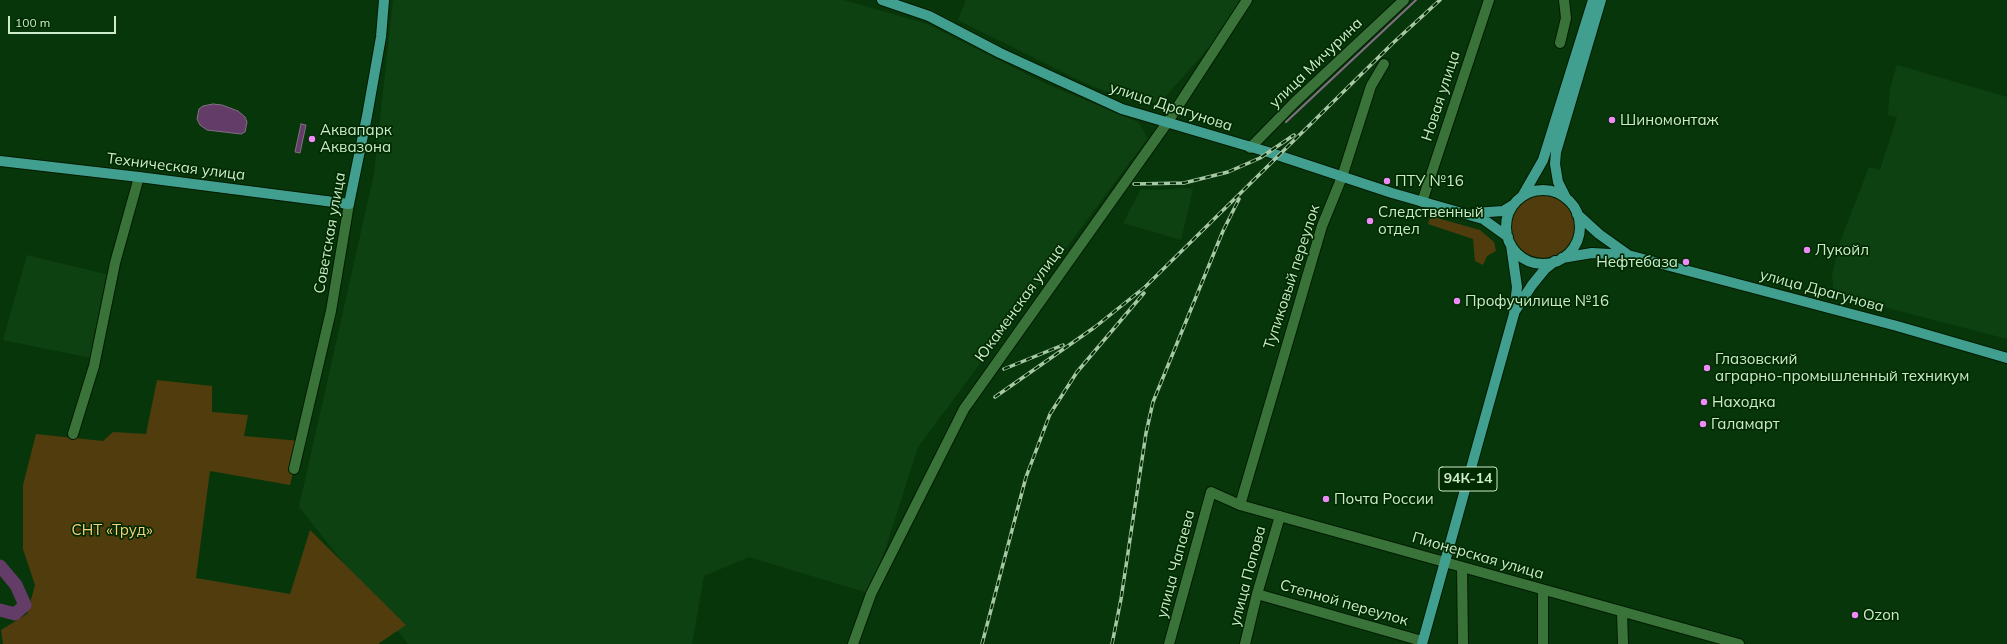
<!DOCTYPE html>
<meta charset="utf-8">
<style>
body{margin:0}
#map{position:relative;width:2007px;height:644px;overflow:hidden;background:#08360b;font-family:Mulish,sans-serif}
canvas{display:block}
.scale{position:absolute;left:8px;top:16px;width:108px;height:18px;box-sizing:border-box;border:2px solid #cdebcb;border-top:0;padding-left:5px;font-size:12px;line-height:14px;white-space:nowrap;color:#cdebcb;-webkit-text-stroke:3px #002b01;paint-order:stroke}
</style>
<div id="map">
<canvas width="2007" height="644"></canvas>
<div class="scale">100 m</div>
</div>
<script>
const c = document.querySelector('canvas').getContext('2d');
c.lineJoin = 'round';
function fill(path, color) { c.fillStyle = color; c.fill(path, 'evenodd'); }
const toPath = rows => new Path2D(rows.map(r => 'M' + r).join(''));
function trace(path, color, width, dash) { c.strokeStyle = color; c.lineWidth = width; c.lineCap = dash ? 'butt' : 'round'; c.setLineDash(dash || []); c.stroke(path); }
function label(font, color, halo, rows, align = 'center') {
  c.font = font + ' Mulish,sans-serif'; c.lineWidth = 3.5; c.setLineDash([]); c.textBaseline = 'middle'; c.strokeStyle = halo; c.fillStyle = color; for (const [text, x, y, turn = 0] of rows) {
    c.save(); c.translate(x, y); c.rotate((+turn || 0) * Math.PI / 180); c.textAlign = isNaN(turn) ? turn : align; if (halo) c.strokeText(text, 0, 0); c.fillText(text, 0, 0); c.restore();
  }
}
fill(toPath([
 [393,0,844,0,927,24,1044,83,1138,122,1148,138,918,447,871,594,749,557,704,576,692,644,408,644,299,507,374,174],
 [966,0,1242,0,1214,42,1164,98,1157,103,1130,101,1087,84,958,20],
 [1897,65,2007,97,2007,339,1834,294,1832,274,1840,242,1869,167,1880,170,1897,117,1888,115,1890,88],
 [1186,188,1193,189,1181,240,1123,223,1141,189,1158,190],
 [27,255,109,275,91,358,3,340]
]), '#0e4111');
fill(toPath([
 '1511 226a32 32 0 1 1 64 0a32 32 0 1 1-64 0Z',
 [1430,216,1480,230,1494,242,1496,251,1487,256,1483,265,1475,261,1473,239,1428,224],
 [157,380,212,386,212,412,248,415,244,436,301,441,290,485,210,471,196,578,290,594,310,530,406,625,378,644,3,644,1,630,27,614,35,585,23,549,23,485,36,434,103,441,113,432,146,434]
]), '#503c0d');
const water = toPath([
 [213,104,222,105,238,111,245,117,247,122,245,132,241,134,207,130,200,125,197,119,199,109,203,106,213,104],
 [301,124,306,125,300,153,295,152,301,124]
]);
fill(water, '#633c67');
trace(water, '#837085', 1);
trace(toPath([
 [1286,122,1416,0]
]), '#837085', 2);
trace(toPath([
 [0,566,16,585,25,605,15,614,0,610]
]), '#633c67', 13);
const minor = toPath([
 [1560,43,1566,18,1564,0],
 [1250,148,1295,102,1404,0],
 [1422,202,1489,0],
 [73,434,94,366,115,263,139,177],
 [294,469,331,311,349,204],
 [1240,505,1322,226,1342,177,1371,86,1384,64],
 [1462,567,1463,644],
 [1257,594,1422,641],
 [1622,612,1623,644],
 [853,644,871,594,964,409,1167,123,1247,0],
 [1169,644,1211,492,1240,505,1739,644],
 [1245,644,1257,594,1280,516],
 [1543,644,1543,590]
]);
const major = toPath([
 [882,0,929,16,1000,53,1122,109,1268,152,1392,193,1483,219,1508,237],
 [0,161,139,177,349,204,367,116,381,37,384,0],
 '1506 227a37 37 0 1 1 74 0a37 37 0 1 1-74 0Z',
 [1523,195,1543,160,1593,0],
 [1566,198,1558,182,1555,164,1556,152,1601,0],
 [1474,213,1503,211,1513,205],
 [1577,214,1599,234,1627,254],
 [1562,258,1592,253,1628,255,1897,326,2007,358],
 [1515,311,1532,285,1545,269,1555,261],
 [1422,644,1514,314,1517,287,1511,245]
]);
trace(minor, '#001b01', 12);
trace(major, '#001b01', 12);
trace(minor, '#3a733a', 10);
trace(major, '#419f8f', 10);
const rail = toPath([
 [1134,184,1184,183,1228,172,1260,158,1294,135],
 [1004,369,1063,345],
 [995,397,1095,327,1145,287,1393,43,1440,0],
 [982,644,1026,477,1050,414,1077,372,1144,293],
 [1112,644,1121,599,1146,433,1153,402,1223,231,1239,199]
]);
trace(rail, '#a7c8a6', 3.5);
trace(rail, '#002b01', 2, [6]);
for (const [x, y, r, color] of [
 [1612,120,4,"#ee8bf8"],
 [312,139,4,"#ee8bf8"],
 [1387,181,4,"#ee8bf8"],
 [1370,221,4,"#ee8bf8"],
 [1807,250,4,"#ee8bf8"],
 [1686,262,4,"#ee8bf8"],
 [1457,301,4,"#ee8bf8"],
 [1707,368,4,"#ee8bf8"],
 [1704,402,4,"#ee8bf8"],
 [1703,424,4,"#ee8bf8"],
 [1326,499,4,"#ee8bf8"],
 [1855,615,4,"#ee8bf8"]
]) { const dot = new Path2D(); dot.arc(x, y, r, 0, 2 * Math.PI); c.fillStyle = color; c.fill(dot); trace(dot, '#002b01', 1.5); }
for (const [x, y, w] of [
 [1468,479,58]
]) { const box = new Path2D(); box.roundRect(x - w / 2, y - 12, w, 24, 3); c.fillStyle = '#002b01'; c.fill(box); trace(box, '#cdebcb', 1); }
label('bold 14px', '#cdebcb', null, [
 ["94К-14",1468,479]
]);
label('15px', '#cdebcb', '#002b01', [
 ["улица Мичурина",1316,63,-44],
 ["Новая улица",1441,96,-72],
 ["улица Драгунова",1171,107,18],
 ["Техническая улица",176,167,7],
 ["Советская улица",330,233,-80],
 ["Тупиковый переулок",1292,277,-72],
 ["улица Драгунова",1822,291,15],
 ["Юкаменская улица",1020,303,-54],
 ["Пионерская улица",1478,556,16],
 ["улица Чапаева",1176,564,-75],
 ["улица Попова",1248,576,-75],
 ["Степной переулок",1344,603,16]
]);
label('15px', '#cdebcb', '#002b01', [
 ["Шиномонтаж",1620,120],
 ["Аквапарк",320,130],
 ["Аквазона",320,147],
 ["ПТУ №16",1395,181],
 ["Следственный",1378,212],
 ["отдел",1378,229],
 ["Лукойл",1815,250],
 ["Нефтебаза",1678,262,"right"],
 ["Профучилище №16",1465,301],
 ["Глазовский",1715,359],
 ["аграрно-промышленный техникум",1715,376],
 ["Находка",1712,402],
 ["Галамарт",1711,424],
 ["Почта России",1334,499],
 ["Ozon",1863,615]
], 'left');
label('15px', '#f9d07b', '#002b01', [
 ["СНТ «Труд»",112,530]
]);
</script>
